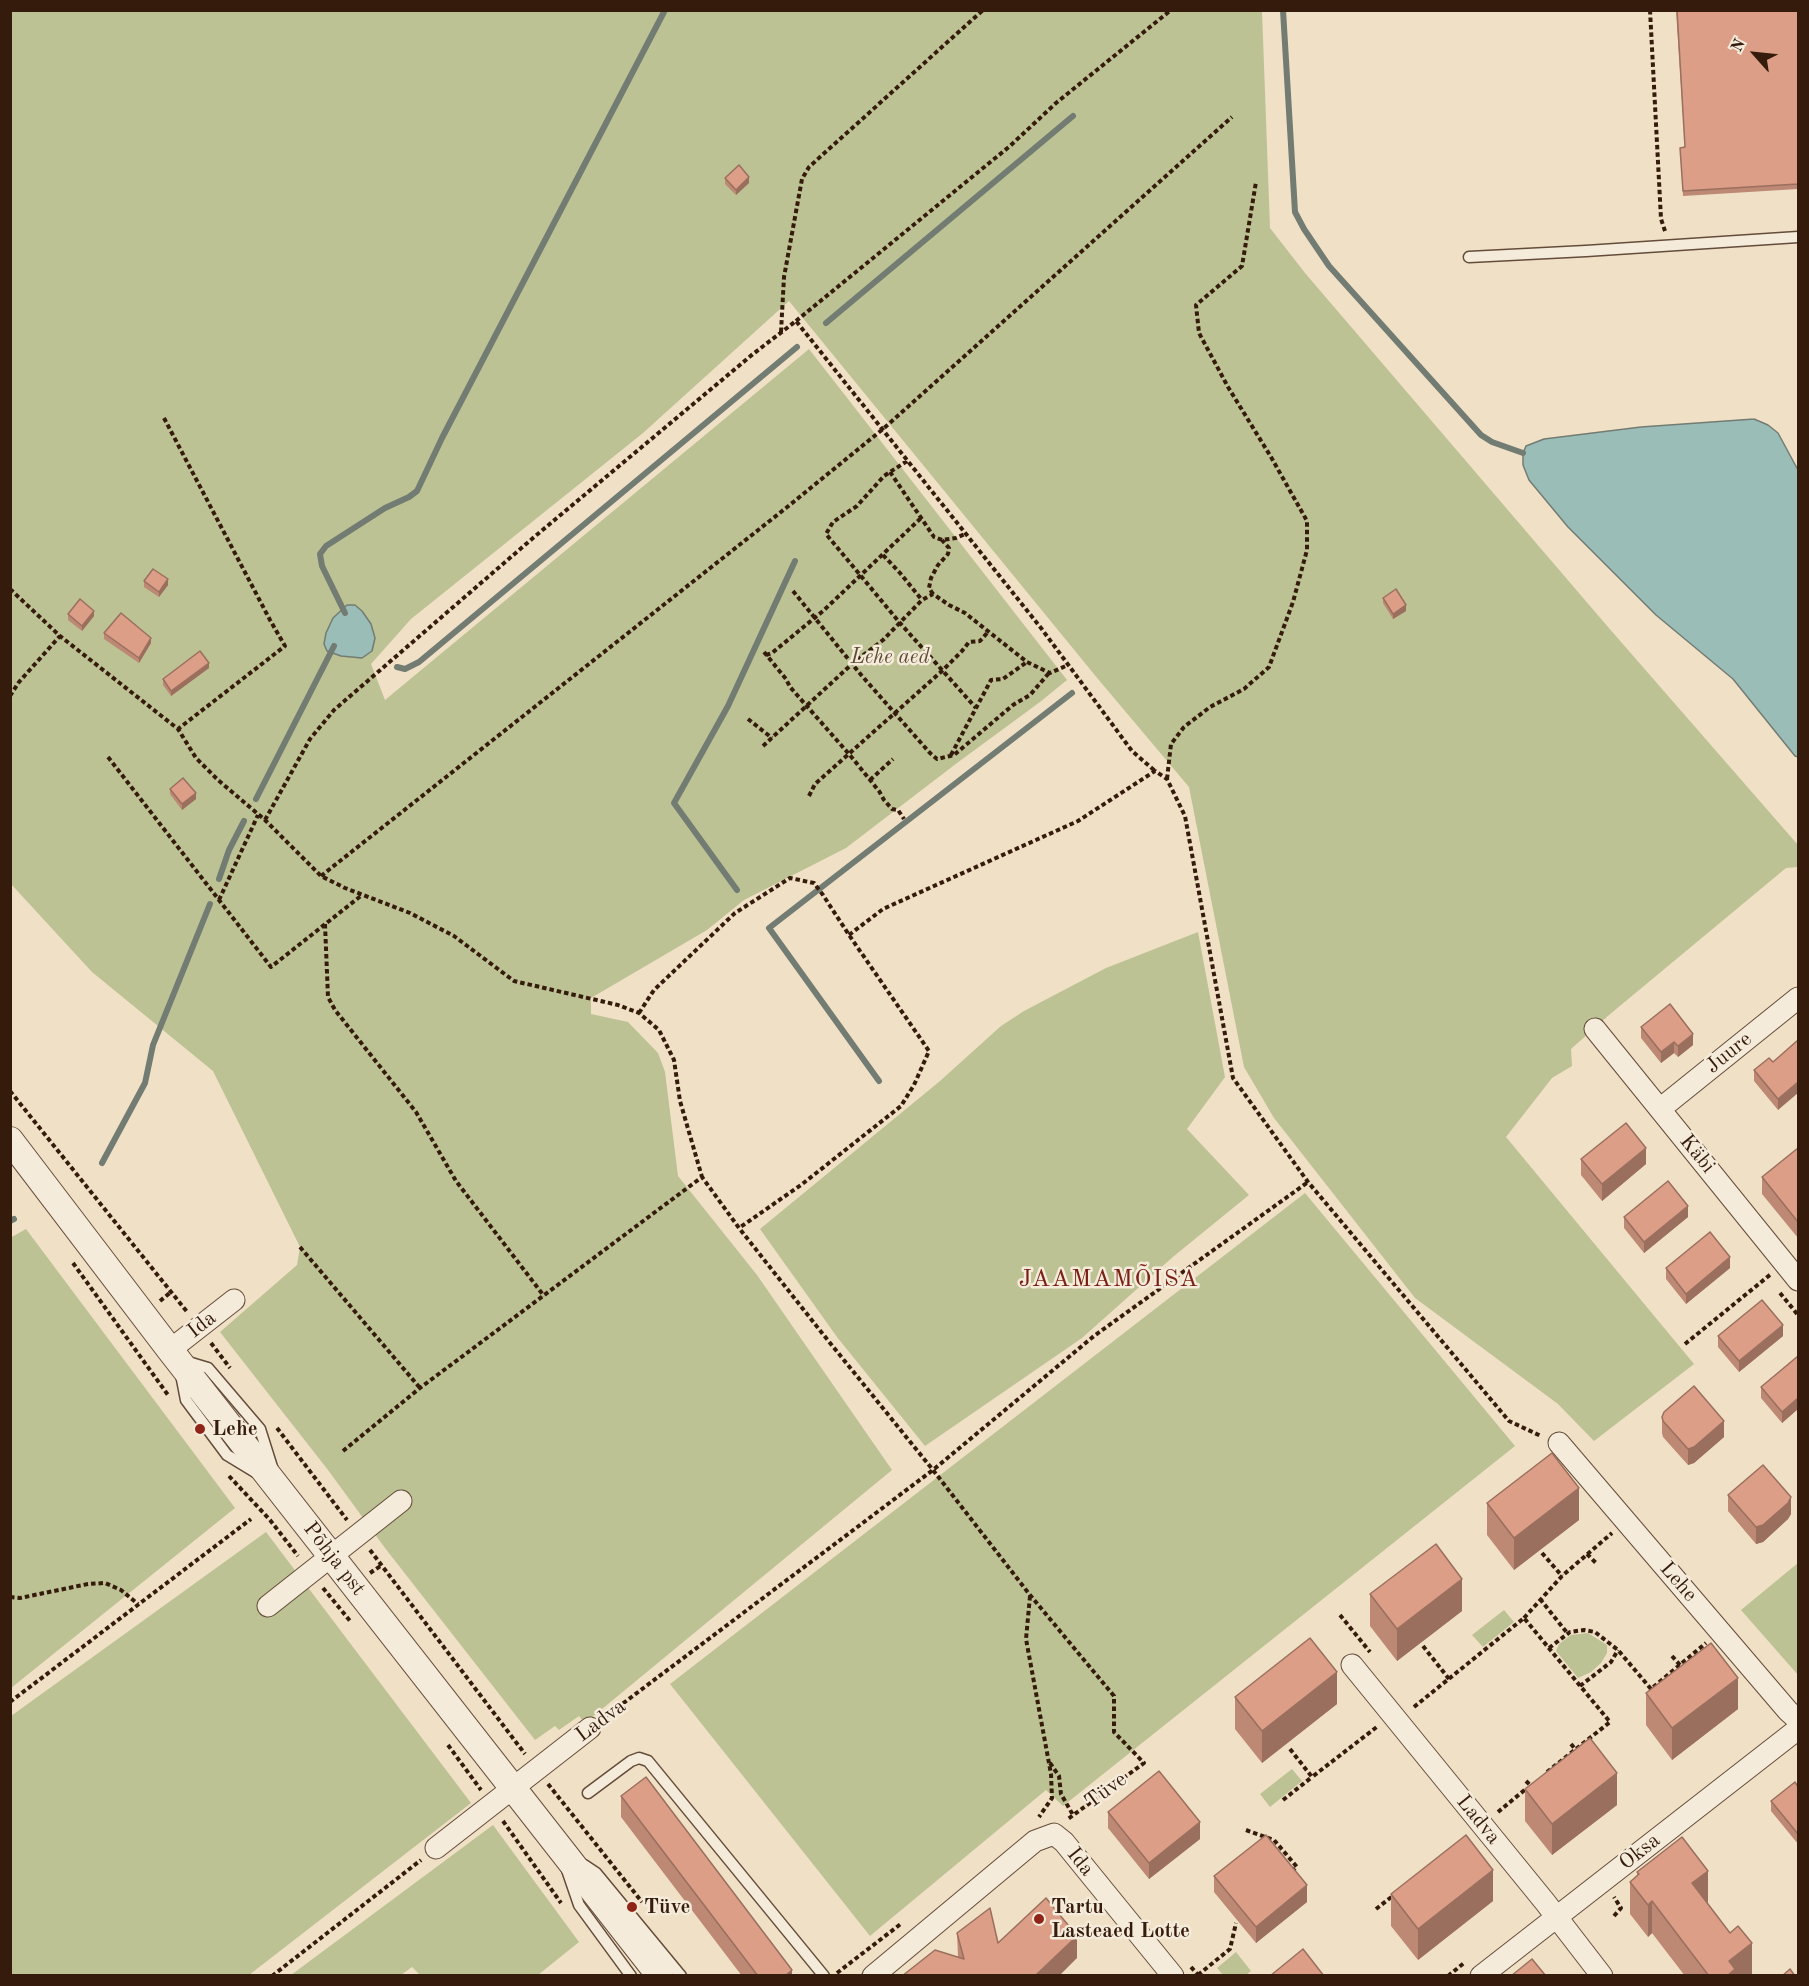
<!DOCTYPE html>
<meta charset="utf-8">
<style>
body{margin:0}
#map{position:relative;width:1809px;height:1986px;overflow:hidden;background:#f0e0c6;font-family:"Old Standard TT",serif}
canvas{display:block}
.frame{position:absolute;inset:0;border:12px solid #351b0c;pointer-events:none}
.north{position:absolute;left:1725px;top:24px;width:60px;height:60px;-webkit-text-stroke:4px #f5ebda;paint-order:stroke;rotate:297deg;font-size:16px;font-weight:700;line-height:24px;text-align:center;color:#351b0c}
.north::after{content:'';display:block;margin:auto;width:21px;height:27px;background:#351b0c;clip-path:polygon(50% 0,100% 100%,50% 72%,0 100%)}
</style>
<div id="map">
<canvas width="1809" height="1986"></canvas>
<div class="frame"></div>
<div class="north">N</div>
</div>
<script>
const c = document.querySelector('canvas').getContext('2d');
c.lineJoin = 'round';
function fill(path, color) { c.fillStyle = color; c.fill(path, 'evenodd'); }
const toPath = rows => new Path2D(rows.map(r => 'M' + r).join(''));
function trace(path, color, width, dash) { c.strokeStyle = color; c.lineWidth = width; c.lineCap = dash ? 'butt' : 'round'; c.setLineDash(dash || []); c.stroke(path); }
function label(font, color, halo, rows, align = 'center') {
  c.font = font + ' "Old Standard TT",serif'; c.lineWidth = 5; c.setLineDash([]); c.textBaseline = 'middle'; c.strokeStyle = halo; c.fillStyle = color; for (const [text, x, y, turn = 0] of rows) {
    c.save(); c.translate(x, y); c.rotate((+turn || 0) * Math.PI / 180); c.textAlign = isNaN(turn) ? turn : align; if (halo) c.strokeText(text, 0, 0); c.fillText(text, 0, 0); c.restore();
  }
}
fill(toPath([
 [11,10,1262,11,1270,228,1305,273,1608,627,1798,845,1798,867,1786,868,1609,1015,1571,1049,1572,1066,1552,1078,1506,1137,1694,1364,1594,1441,1558,1404,1415,1298,1274,1118,1244,1067,1189,787,1098,679,789,301,643,433,411,619,371,664,385,700,809,349,1067,680,1040,702,957,763,846,848,744,900,707,930,591,998,591,1014,628,1022,658,1053,665,1072,678,1176,757,1275,892,1470,585,1723,579,1716,559,1730,555,1726,535,1740,385,1548,328,1470,220,1332,297,1265,300,1247,213,1071,92,972,11,884],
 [1198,932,1225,1077,1187,1129,1249,1195,1174,1256,1082,1338,925,1446,837,1337,760,1229,940,1081,1001,1026,1024,1011,1106,968],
 [1305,1193,1515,1446,1063,1806,1046,1790,870,1936,670,1684],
 [26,1229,235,1508,11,1688,10,1238],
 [266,1532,471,1803,249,1975,11,1976,11,1716],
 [1798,1563,1798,1675,1741,1610],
 [1504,1610,1514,1622,1483,1647,1472,1635],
 [1588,1633,1607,1645,1607,1653,1601,1663,1591,1672,1578,1678,1556,1651,1559,1644,1571,1635],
 [1292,1769,1302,1781,1270,1807,1260,1794],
 [493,1825,579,1942,538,1975,420,1975,412,1967,401,1975,291,1975],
 [1236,1952,1251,1971,1246,1975,1223,1975,1217,1968]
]), '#bcc293');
const water = toPath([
 [1754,419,1768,425,1778,433,1798,470,1798,757,1795,756,1733,679,1656,615,1568,527,1529,480,1523,465,1523,453,1526,446,1544,439,1641,427,1754,419],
 [347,605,355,605,362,611,371,624,375,638,372,651,362,658,341,656,327,651,324,644,326,633,333,618,347,605]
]);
fill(water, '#9abdb8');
trace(water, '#727c73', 1.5);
trace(toPath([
 [1283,10,1295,212,1304,229,1329,266,1481,435,1492,442,1523,453],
 [826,323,1073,116],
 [345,613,322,566,320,554,326,546,385,508,409,497,417,491,442,438,665,10],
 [397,667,405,669,419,662,797,347],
 [256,799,334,646],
 [219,879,229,850,244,821],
 [737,890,674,803,728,706,795,561],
 [879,1081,769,928,1072,693],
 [102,1163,145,1083,153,1045,210,904],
 [10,1221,14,1219]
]), '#727c73', 6);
const service = toPath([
 [1469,257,1586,251,1798,237],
 [178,1359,208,1368,260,1429,278,1486,227,1455,186,1400,178,1359],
 [588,1793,631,1761,639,1758,648,1761,824,1976],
 [584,1865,596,1873,681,1976],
 [567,1870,579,1905,631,1976]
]);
const minor = toPath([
 [1595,1029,1798,1280],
 [1660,1109,1798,998],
 [170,1350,234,1300],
 [1559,1443,1788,1711,1798,1720],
 [268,1606,401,1501],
 [1352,1665,1545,1902,1602,1976],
 [436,1848,590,1728],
 [873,1976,1035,1841,1054,1834,1064,1842,1173,1976],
 [1481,1976,1798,1729]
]);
const tertiary = toPath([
 [10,1140,170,1350,660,1976]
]);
trace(service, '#644c3a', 13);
trace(minor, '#644c3a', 23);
trace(tertiary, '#644c3a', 28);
trace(toPath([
 [1650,10,1661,219,1665,231],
 [796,321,1010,146,1056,103,1171,10],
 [781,332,784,277,802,179,809,167,983,10],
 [164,418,270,620,285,646,178,729],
 [907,461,884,476,857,506,833,522,826,534,900,623,976,708],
 [890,472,934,537,942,540,956,538,965,534],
 [883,555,900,573,922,600],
 [10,589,60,636,178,729,196,758,218,780,265,820,321,876,345,888,410,913,454,936,514,981,618,1005,639,1013,659,1030,674,1060,680,1101,702,1177],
 [793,591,862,676,930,753,937,759,954,755,1013,705,1030,695,1049,673],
 [933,594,929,588,931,578,938,565,948,554,949,548,942,540],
 [764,652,786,679,790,687,849,754,879,791,884,800,892,809,898,810,904,819],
 [766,655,772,653,823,611,921,518],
 [10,696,19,682,60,636],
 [748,719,772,738],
 [763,746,853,663,883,640,922,600,933,594,949,605,965,613,1027,662,1050,673,1068,665],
 [951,755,991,680,1003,679,1027,662],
 [108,757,271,967,362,895],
 [1167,779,1171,744,1184,727,1210,707,1244,689,1269,667,1293,602,1307,550,1307,521,1271,457,1228,387,1199,333,1196,305,1242,266,1256,182],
 [870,780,893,759],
 [809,796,815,784,942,671,962,651,969,642,980,641,988,632],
 [265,820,310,739,334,710,533,538,753,354,796,321,1041,628,1132,751,1155,771],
 [321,876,786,508,883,429,1232,117],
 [219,900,258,815],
 [325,924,328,997,335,1010,416,1112,456,1181,544,1296],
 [849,935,883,909,1078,821,1155,771,1167,779,1185,816,1233,1078,1308,1182,1509,1421,1541,1436],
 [639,1013,654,990,735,913,790,878,814,883,823,895,849,935,929,1051,914,1085,901,1106,801,1185,739,1228],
 [10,1091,188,1313],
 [300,1247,420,1388],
 [73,1263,168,1395],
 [1780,1293,1798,1315],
 [160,1301,171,1292],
 [211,1343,230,1368],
 [1685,1344,1771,1274],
 [277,1428,347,1520],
 [343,1451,420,1388,702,1177,739,1228,822,1333,933,1470,1030,1595,1114,1696,1114,1732,1144,1763,1068,1819],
 [229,1476,270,1520,298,1556],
 [370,1550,525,1754],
 [1542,1553,1562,1576],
 [1587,1554,1596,1563],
 [370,1573,382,1565],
 [323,1588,351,1622],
 [1030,1596,1026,1639,1051,1774,1052,1798,1039,1817],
 [10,1597,20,1598,88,1584,105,1583,121,1590,138,1604],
 [1540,1599,1568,1634],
 [1340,1615,1370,1652],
 [1524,1618,1562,1576,1612,1533],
 [1423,1646,1449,1679],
 [1549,1648,1570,1632,1584,1630,1595,1632,1618,1650,1651,1689,1706,1643],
 [1672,1656,1680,1665],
 [1580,1686,1611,1662,1618,1650],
 [10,1702,251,1519],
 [1414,1707,1524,1618,1610,1722,1547,1772],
 [605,1717,933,1470,1094,1336,1308,1182],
 [1571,1744,1576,1750],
 [448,1745,481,1790],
 [1290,1749,1312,1777,1378,1726],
 [1050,1763,1059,1776,1061,1794,1073,1815],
 [1526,1781,1530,1785],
 [548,1784,642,1902],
 [1283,1800,1312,1777],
 [1498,1812,1527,1788],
 [503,1821,561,1903],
 [1246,1830,1274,1840,1297,1867,1292,1871],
 [1376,1909,1394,1895],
 [1614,1916,1621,1908,1614,1897],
 [1191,1967,1199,1976],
 [837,1973,902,1923],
 [1198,1975,1230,1949,1236,1923],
 [272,1976,421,1860],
 [1448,1976,1464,1963]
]), '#351b0c', 4, [4.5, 3]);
trace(service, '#f5ebda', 10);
trace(minor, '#f5ebda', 21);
trace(tertiary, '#f5ebda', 26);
fill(toPath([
 [1676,10,1798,10,1798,189,1683,196,1680,148,1685,147],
 [725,178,749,183,736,195,725,184],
 [144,581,168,585,159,597,144,587],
 [1383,598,1406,611,1393,619,1383,603],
 [68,614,94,616,82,631,68,620],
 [104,633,151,643,139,663,104,639],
 [209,668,171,696,163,685,163,679],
 [170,789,196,799,182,810,170,794],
 [1641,1027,1693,1045,1678,1057,1674,1053,1661,1063,1641,1038],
 [1798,1040,1778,1110,1754,1081,1754,1070,1773,1062],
 [1798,1148,1798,1238,1762,1194,1762,1177],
 [1581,1159,1646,1164,1602,1201,1581,1175],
 [1624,1217,1688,1217,1644,1253,1624,1228],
 [1666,1268,1730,1268,1686,1304,1666,1279],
 [1718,1336,1783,1336,1739,1372,1718,1347],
 [1798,1356,1798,1409,1782,1423,1761,1398,1761,1387],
 [1662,1417,1724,1437,1694,1463,1688,1465,1663,1437,1662,1433],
 [1728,1495,1791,1514,1788,1519,1763,1542,1756,1544,1728,1511],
 [1487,1503,1579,1520,1514,1570,1487,1535],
 [1370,1594,1462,1611,1397,1661,1370,1626],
 [1646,1693,1738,1709,1672,1760,1646,1725],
 [1235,1697,1337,1704,1262,1763,1235,1729],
 [1798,1787,1798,1844,1771,1811,1771,1801],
 [1525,1789,1617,1805,1552,1855,1525,1821],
 [621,1796,792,1976,742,1976,621,1817],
 [1108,1812,1200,1839,1149,1879,1108,1828],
 [1637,1872,1708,1902,1707,1903,1752,1975,1685,1976,1652,1933,1648,1937,1630,1914,1630,1882,1637,1876],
 [1214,1876,1307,1902,1256,1943,1214,1892],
 [1391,1894,1493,1901,1418,1960,1391,1926],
 [957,1933,998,1943,1077,1958,902,1976,958,1957]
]), '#bd8874');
fill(toPath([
 [749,177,749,183,736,195,736,190],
 [168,579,168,585,159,597,159,592],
 [1406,605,1406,611,1393,619,1393,614],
 [94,611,94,616,82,631,82,626],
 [151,638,151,643,139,663,139,658],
 [209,663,209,668,171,696,171,691],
 [196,793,196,799,182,810,182,804],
 [1693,1034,1693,1045,1678,1057,1678,1046],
 [1674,1042,1674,1053,1661,1063,1661,1052],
 [1798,1082,1798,1093,1778,1110,1778,1099],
 [1646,1148,1646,1164,1602,1201,1602,1184],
 [1688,1206,1688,1217,1644,1253,1644,1242],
 [1730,1257,1730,1268,1686,1304,1686,1294],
 [1783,1325,1783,1336,1739,1372,1739,1361],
 [1798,1398,1798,1409,1782,1423,1782,1412],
 [1724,1421,1724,1437,1694,1463,1688,1465,1688,1449],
 [1579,1488,1579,1520,1514,1570,1514,1538],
 [1791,1497,1791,1514,1788,1519,1763,1542,1756,1544,1756,1527],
 [1462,1579,1462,1611,1397,1661,1397,1629],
 [1337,1672,1337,1704,1262,1763,1262,1731],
 [1738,1678,1738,1709,1672,1760,1672,1728],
 [1617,1773,1617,1805,1552,1855,1552,1824],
 [1200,1822,1200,1839,1149,1879,1149,1863],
 [1493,1870,1493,1901,1418,1960,1418,1929],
 [1708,1871,1708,1902,1692,1915,1692,1883],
 [1307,1885,1307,1902,1256,1943,1256,1927],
 [1652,1901,1652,1933,1648,1937,1648,1905],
 [1077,1936,1077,1958,1059,1976,1037,1976,1037,1974],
 [1752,1943,1752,1975,1727,1976,1729,1961],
 [792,1970,792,1976,785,1976]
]), '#9a6f5e');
const building = toPath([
 [1677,10,1798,10,1798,184,1683,191,1680,148,1685,147,1677,10],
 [739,165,749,177,736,190,725,178,739,165],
 [153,569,168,579,159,592,144,581,153,569],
 [1396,589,1406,605,1393,614,1383,598,1396,589],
 [80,599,94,611,82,626,68,614,80,599],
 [121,613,151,638,139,658,104,633,121,613],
 [200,651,209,663,171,691,163,679,200,651],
 [183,778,196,793,182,804,170,789,183,778],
 [1670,1004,1693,1034,1678,1046,1674,1042,1661,1052,1641,1027,1670,1004],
 [1798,1040,1798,1082,1778,1099,1754,1070,1769,1058,1773,1062,1798,1040],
 [1626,1123,1646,1148,1602,1184,1581,1159,1626,1123],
 [1798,1148,1798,1222,1762,1177,1798,1148],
 [1668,1181,1688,1206,1644,1242,1624,1217,1668,1181],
 [1710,1232,1730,1257,1686,1294,1666,1268,1710,1232],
 [1762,1300,1783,1325,1739,1361,1718,1336,1762,1300],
 [1798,1356,1798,1398,1782,1412,1761,1387,1798,1356],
 [1694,1386,1724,1421,1694,1447,1688,1449,1663,1421,1662,1417,1664,1412,1694,1386],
 [1552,1453,1579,1488,1514,1538,1487,1503,1552,1453],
 [1763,1465,1791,1497,1788,1503,1763,1525,1756,1527,1728,1495,1763,1465],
 [1436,1544,1462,1579,1397,1629,1370,1594,1436,1544],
 [1310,1638,1337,1672,1262,1731,1235,1697,1310,1638],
 [1711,1643,1738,1678,1672,1728,1646,1693,1711,1643],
 [1590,1738,1617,1773,1552,1824,1525,1789,1590,1738],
 [1159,1771,1200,1822,1149,1863,1108,1812,1159,1771],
 [646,1777,792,1970,785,1976,758,1976,621,1796,646,1777],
 [1795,1782,1798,1787,1798,1834,1771,1801,1795,1782],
 [1266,1835,1307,1885,1256,1927,1214,1876,1266,1835],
 [1466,1835,1493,1870,1418,1929,1391,1894,1466,1835],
 [1682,1837,1708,1871,1692,1883,1730,1933,1738,1926,1752,1943,1729,1961,1735,1969,1727,1976,1709,1976,1652,1901,1648,1905,1630,1882,1639,1874,1637,1872,1682,1837],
 [1046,1898,1077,1936,1037,1974,1041,1976,902,1976,935,1950,964,1959,957,1933,990,1908,998,1943,1046,1898],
 [1303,1949,1324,1976,1270,1976,1303,1949],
 [1532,1959,1546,1976,1511,1976,1532,1959],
 [1790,1969,1795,1976,1782,1976,1790,1969]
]);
fill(building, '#dc9e87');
trace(building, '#9a6f5e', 1.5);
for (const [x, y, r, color] of [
 [200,1429,6,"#8f2418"],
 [632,1907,6,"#8f2418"],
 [1039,1919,6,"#8f2418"]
]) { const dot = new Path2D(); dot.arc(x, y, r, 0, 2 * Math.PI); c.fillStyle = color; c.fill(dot); trace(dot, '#f5ebda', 2); }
label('italic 21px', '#5e4d34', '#f5ebda', [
 ["Lehe aed",890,657]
]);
label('21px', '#351b0c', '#f5ebda', [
 ["Juure",1729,1053,-39],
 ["Käbi",1697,1154,51],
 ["Ida",202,1325,-38],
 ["Põhja pst",334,1559,52],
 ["Lehe",1678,1582,49],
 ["Ladva",601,1721,-37],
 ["Tüve",1106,1791,-36],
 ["Ladva",1478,1820,51],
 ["Oksa",1640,1852,-38],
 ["Ida",1080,1862,51]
]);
label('bold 21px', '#351b0c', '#f5ebda', [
 ["Lehe",212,1429],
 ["Tüve",644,1907],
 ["Tartu",1051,1907],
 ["Lasteaed Lotte",1051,1931]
], 'left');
c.letterSpacing = '1.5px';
label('24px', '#7a1f14', '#f5ebda', [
 ["JAAMAMÕISA",1109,1280]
]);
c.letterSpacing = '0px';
</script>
